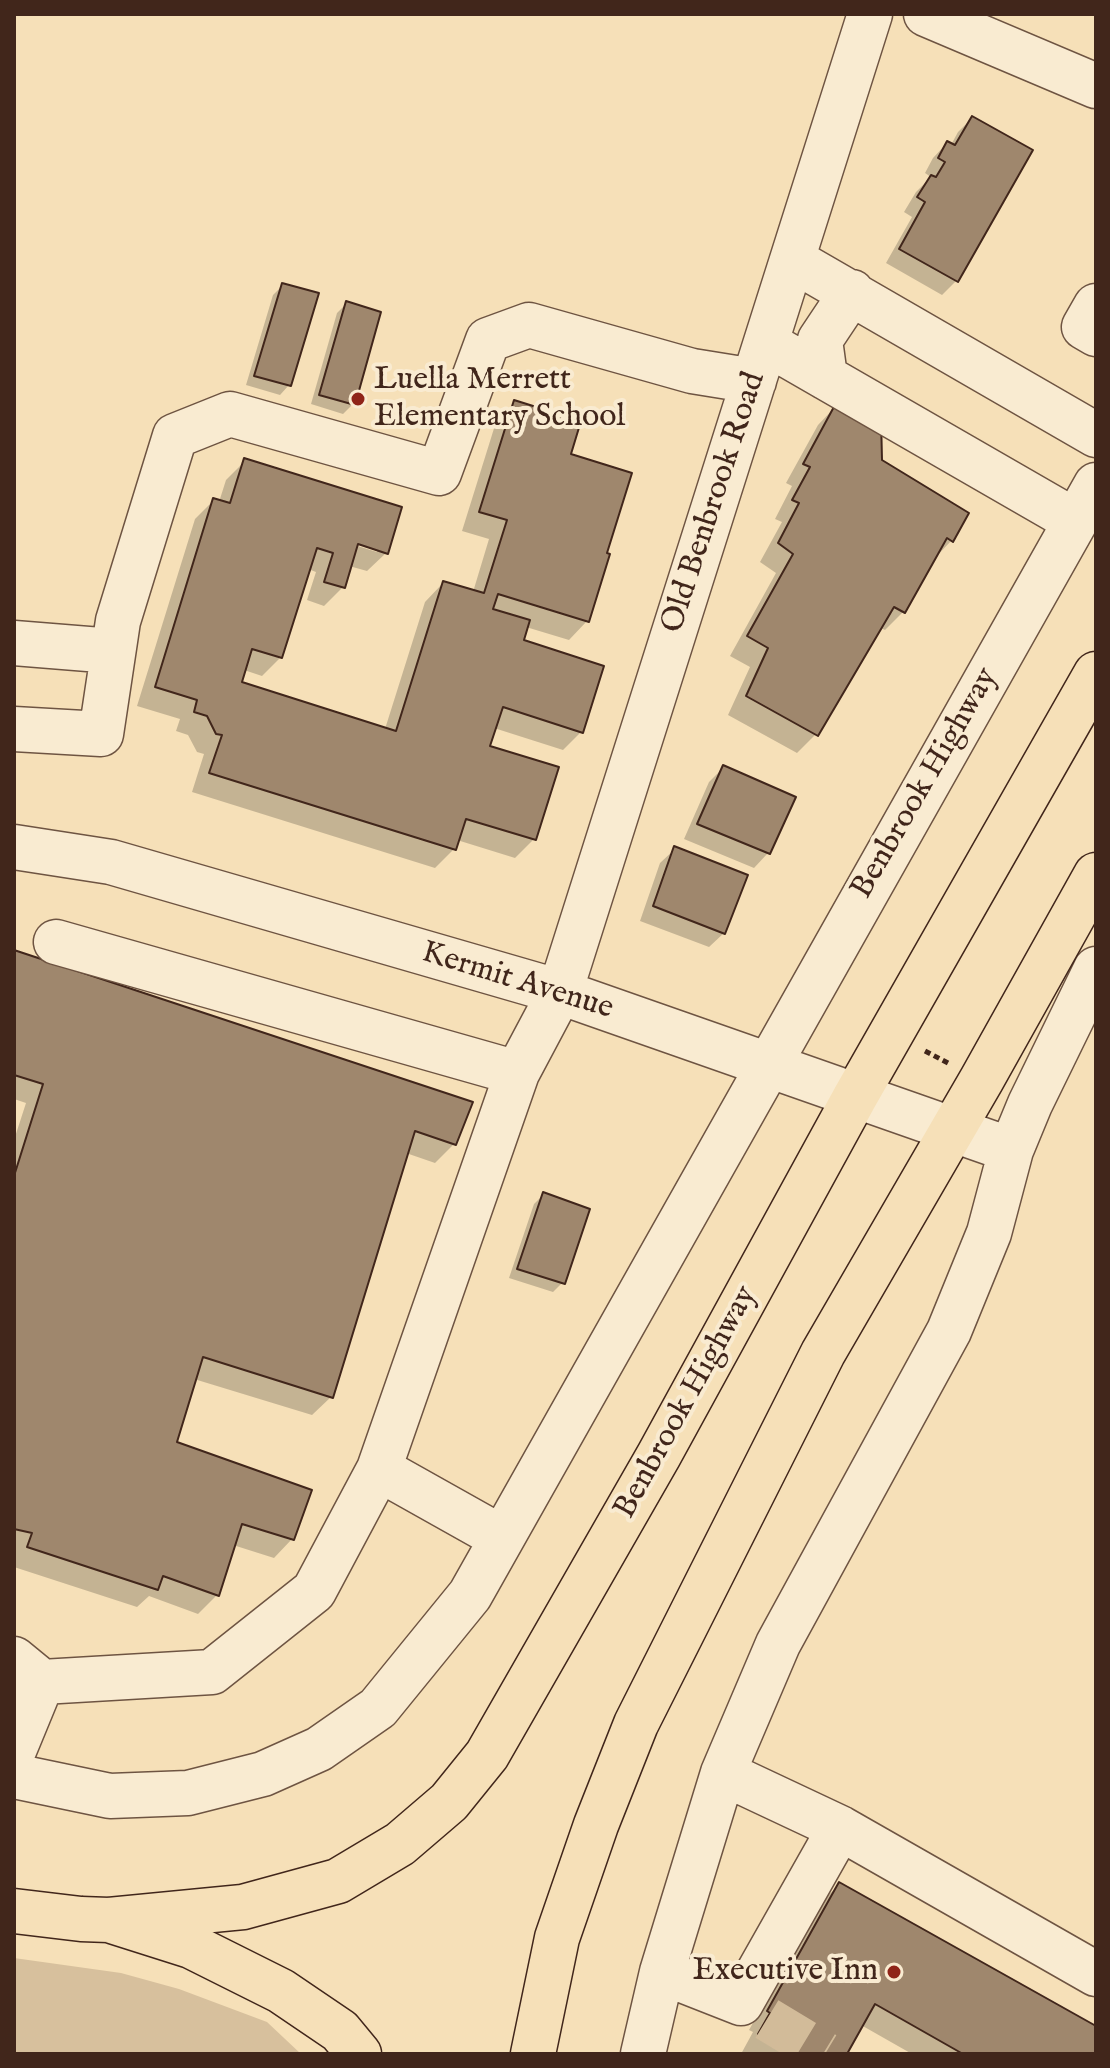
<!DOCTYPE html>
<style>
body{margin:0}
#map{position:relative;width:1110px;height:2068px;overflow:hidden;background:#f6e0b8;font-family:"IM FELL English",serif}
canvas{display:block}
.frame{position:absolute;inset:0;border:16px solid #41261b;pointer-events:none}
</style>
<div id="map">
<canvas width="1110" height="2068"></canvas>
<div class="frame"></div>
</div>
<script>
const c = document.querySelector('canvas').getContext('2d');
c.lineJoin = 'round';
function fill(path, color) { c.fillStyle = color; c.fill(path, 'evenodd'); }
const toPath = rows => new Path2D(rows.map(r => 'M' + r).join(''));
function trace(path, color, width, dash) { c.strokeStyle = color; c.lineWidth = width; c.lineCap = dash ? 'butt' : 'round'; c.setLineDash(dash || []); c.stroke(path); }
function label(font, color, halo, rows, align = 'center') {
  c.font = font + ' "IM FELL English",serif'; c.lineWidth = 8; c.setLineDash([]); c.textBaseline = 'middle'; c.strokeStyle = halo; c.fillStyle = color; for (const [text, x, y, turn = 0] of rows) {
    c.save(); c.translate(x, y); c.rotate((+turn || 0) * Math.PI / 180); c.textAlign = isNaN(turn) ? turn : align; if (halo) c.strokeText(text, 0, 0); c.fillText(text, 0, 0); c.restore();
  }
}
fill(toPath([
 [14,1958,121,1973,179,1989,267,2022,301,2054,14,2054]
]), '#d7c09d');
fill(toPath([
 [972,118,956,281,942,295,886,263,912,217,904,212,916,192,931,177,925,173,933,158,947,143,951,145,958,132],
 [283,285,289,385,280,395,246,385,273,295],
 [346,304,353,404,343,414,311,404,337,313],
 [515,403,568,455,587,621,569,640,526,627,521,642,581,732,563,750,494,728,488,747,534,839,515,858,457,840,454,849,435,868,192,792,204,754,197,752,188,735,176,731,180,719,137,706,195,519,214,500,219,502,226,480,245,461,386,553,367,571,349,566,343,587,324,606,307,600,316,572,308,569,281,657,262,676,244,670,240,684,385,729,425,602,443,583,473,592,489,539,462,531,496,422],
 [349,540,377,548,377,552,348,543],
 [836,406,880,461,966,514,951,541,933,560,904,611,885,630,879,627,816,734,797,753,728,715,750,667,730,656,776,573,760,562,782,522,775,519,792,486,786,483,818,425],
 [723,768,768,853,754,868,684,839,709,782],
 [675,849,724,933,709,947,640,921,660,863],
 [14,952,454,1144,435,1163,406,1153,331,1397,312,1415,194,1379,174,1443,292,1539,274,1558,233,1545,217,1595,198,1614,149,1596,137,1607,14,1567,14,1140,26,1103,14,1099],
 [544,1194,563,1282,553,1292,509,1278,534,1204],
 [839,1885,1096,2029,1096,2049,1093,2054,912,2054,861,2025,845,2054,741,2054,753,2032,749,2030,820,1903]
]), '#0003');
const building = toPath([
 [972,116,1033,150,958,282,899,249,925,202,917,197,931,175,936,177,945,162,938,158,947,141,955,145,972,116],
 [282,283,319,293,291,386,254,376,282,283],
 [346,301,381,312,355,405,319,395,346,301],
 [514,400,581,421,571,454,632,473,607,553,610,554,589,622,498,594,493,609,530,620,524,640,604,666,583,733,503,707,490,746,559,767,536,840,466,819,456,850,209,773,222,735,216,734,207,716,194,712,197,700,155,687,213,498,230,503,244,458,402,507,388,554,358,544,345,588,324,582,333,553,317,548,282,658,252,649,242,682,396,731,443,581,484,593,507,520,479,512,514,400],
 [836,403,881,417,882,460,969,513,953,542,947,538,905,613,894,607,818,736,746,696,768,648,747,636,793,554,778,543,799,503,792,500,810,467,803,464,836,403],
 [723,765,796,797,770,854,697,824,723,765],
 [674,846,748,875,725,934,653,906,674,846],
 [14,950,473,1102,456,1145,415,1131,333,1398,203,1357,177,1442,312,1490,294,1540,242,1524,219,1596,163,1576,158,1590,27,1547,32,1533,14,1529,14,1176,43,1084,14,1075,14,950],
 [543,1192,590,1209,565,1284,517,1269,543,1192],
 [839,1882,1096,2026,1096,2054,963,2054,875,2004,847,2054,782,2054,785,2049,758,2034,770,2013,767,2011,839,1882]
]);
fill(building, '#9f876d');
trace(building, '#41261b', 2);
trace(toPath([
 [767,2019,825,2054]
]), '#d2bb99', 44, [44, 22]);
const minor = toPath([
 [926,14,1096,86],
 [793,260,1096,435],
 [1096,306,1084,327,1096,334],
 [766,343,1075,521],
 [825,377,820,340,852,292],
 [14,643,113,651],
 [14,729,101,734,118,621,175,436,230,414,439,473,488,340,529,325,692,371,754,381],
 [14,847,111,862,560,992,1011,1150],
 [56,942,517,1073,379,1469,502,1538],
 [517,1073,560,992,870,14],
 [14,1659,42,1682],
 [14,1750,42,1682,212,1672,314,1591,379,1469],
 [14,1776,110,1796,188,1793,263,1774,319,1749,378,1708,470,1595,1096,485],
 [840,1828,1096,1974],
 [662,1972,741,2003,840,1828,723,1773],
 [643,2054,662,1972,723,1773,778,1644,949,1331,989,1233,1011,1150,1030,1104,1096,969]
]);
const major = toPath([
 [14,1911,81,1919,109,1920,191,1946,281,1991,340,2031,359,2054],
 [109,1920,243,1907,338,1881,400,1844,449,1802,487,1755,659,1455,855,1097,1096,674],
 [533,2054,557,1938,596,1825,636,1724,823,1353,982,1079,1096,875]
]);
trace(minor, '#6e5442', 47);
trace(major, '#41261b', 47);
trace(toPath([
 [925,1051,948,1063]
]), '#41261b', 5, [6, 4]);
trace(minor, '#f9ebd1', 44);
trace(major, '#f6e0b8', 44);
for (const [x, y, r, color] of [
 [358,399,8,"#8f2418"],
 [894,1972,8,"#8f2418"]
]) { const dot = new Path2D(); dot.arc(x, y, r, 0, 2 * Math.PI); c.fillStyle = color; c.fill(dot); trace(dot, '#f9ebd1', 3); }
label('32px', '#41261b', '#f9ebd1', [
 ["Luella Merrett",374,381],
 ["Elementary School",374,418],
 ["Executive Inn",878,1972,"right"]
], 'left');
label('32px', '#41261b', '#f9ebd1', [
 ["Old Benbrook Road",715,503,-72],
 ["Benbrook Highway",926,784,-60],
 ["Kermit Avenue",517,982,17],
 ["Benbrook Highway",687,1403,-61]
]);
</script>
